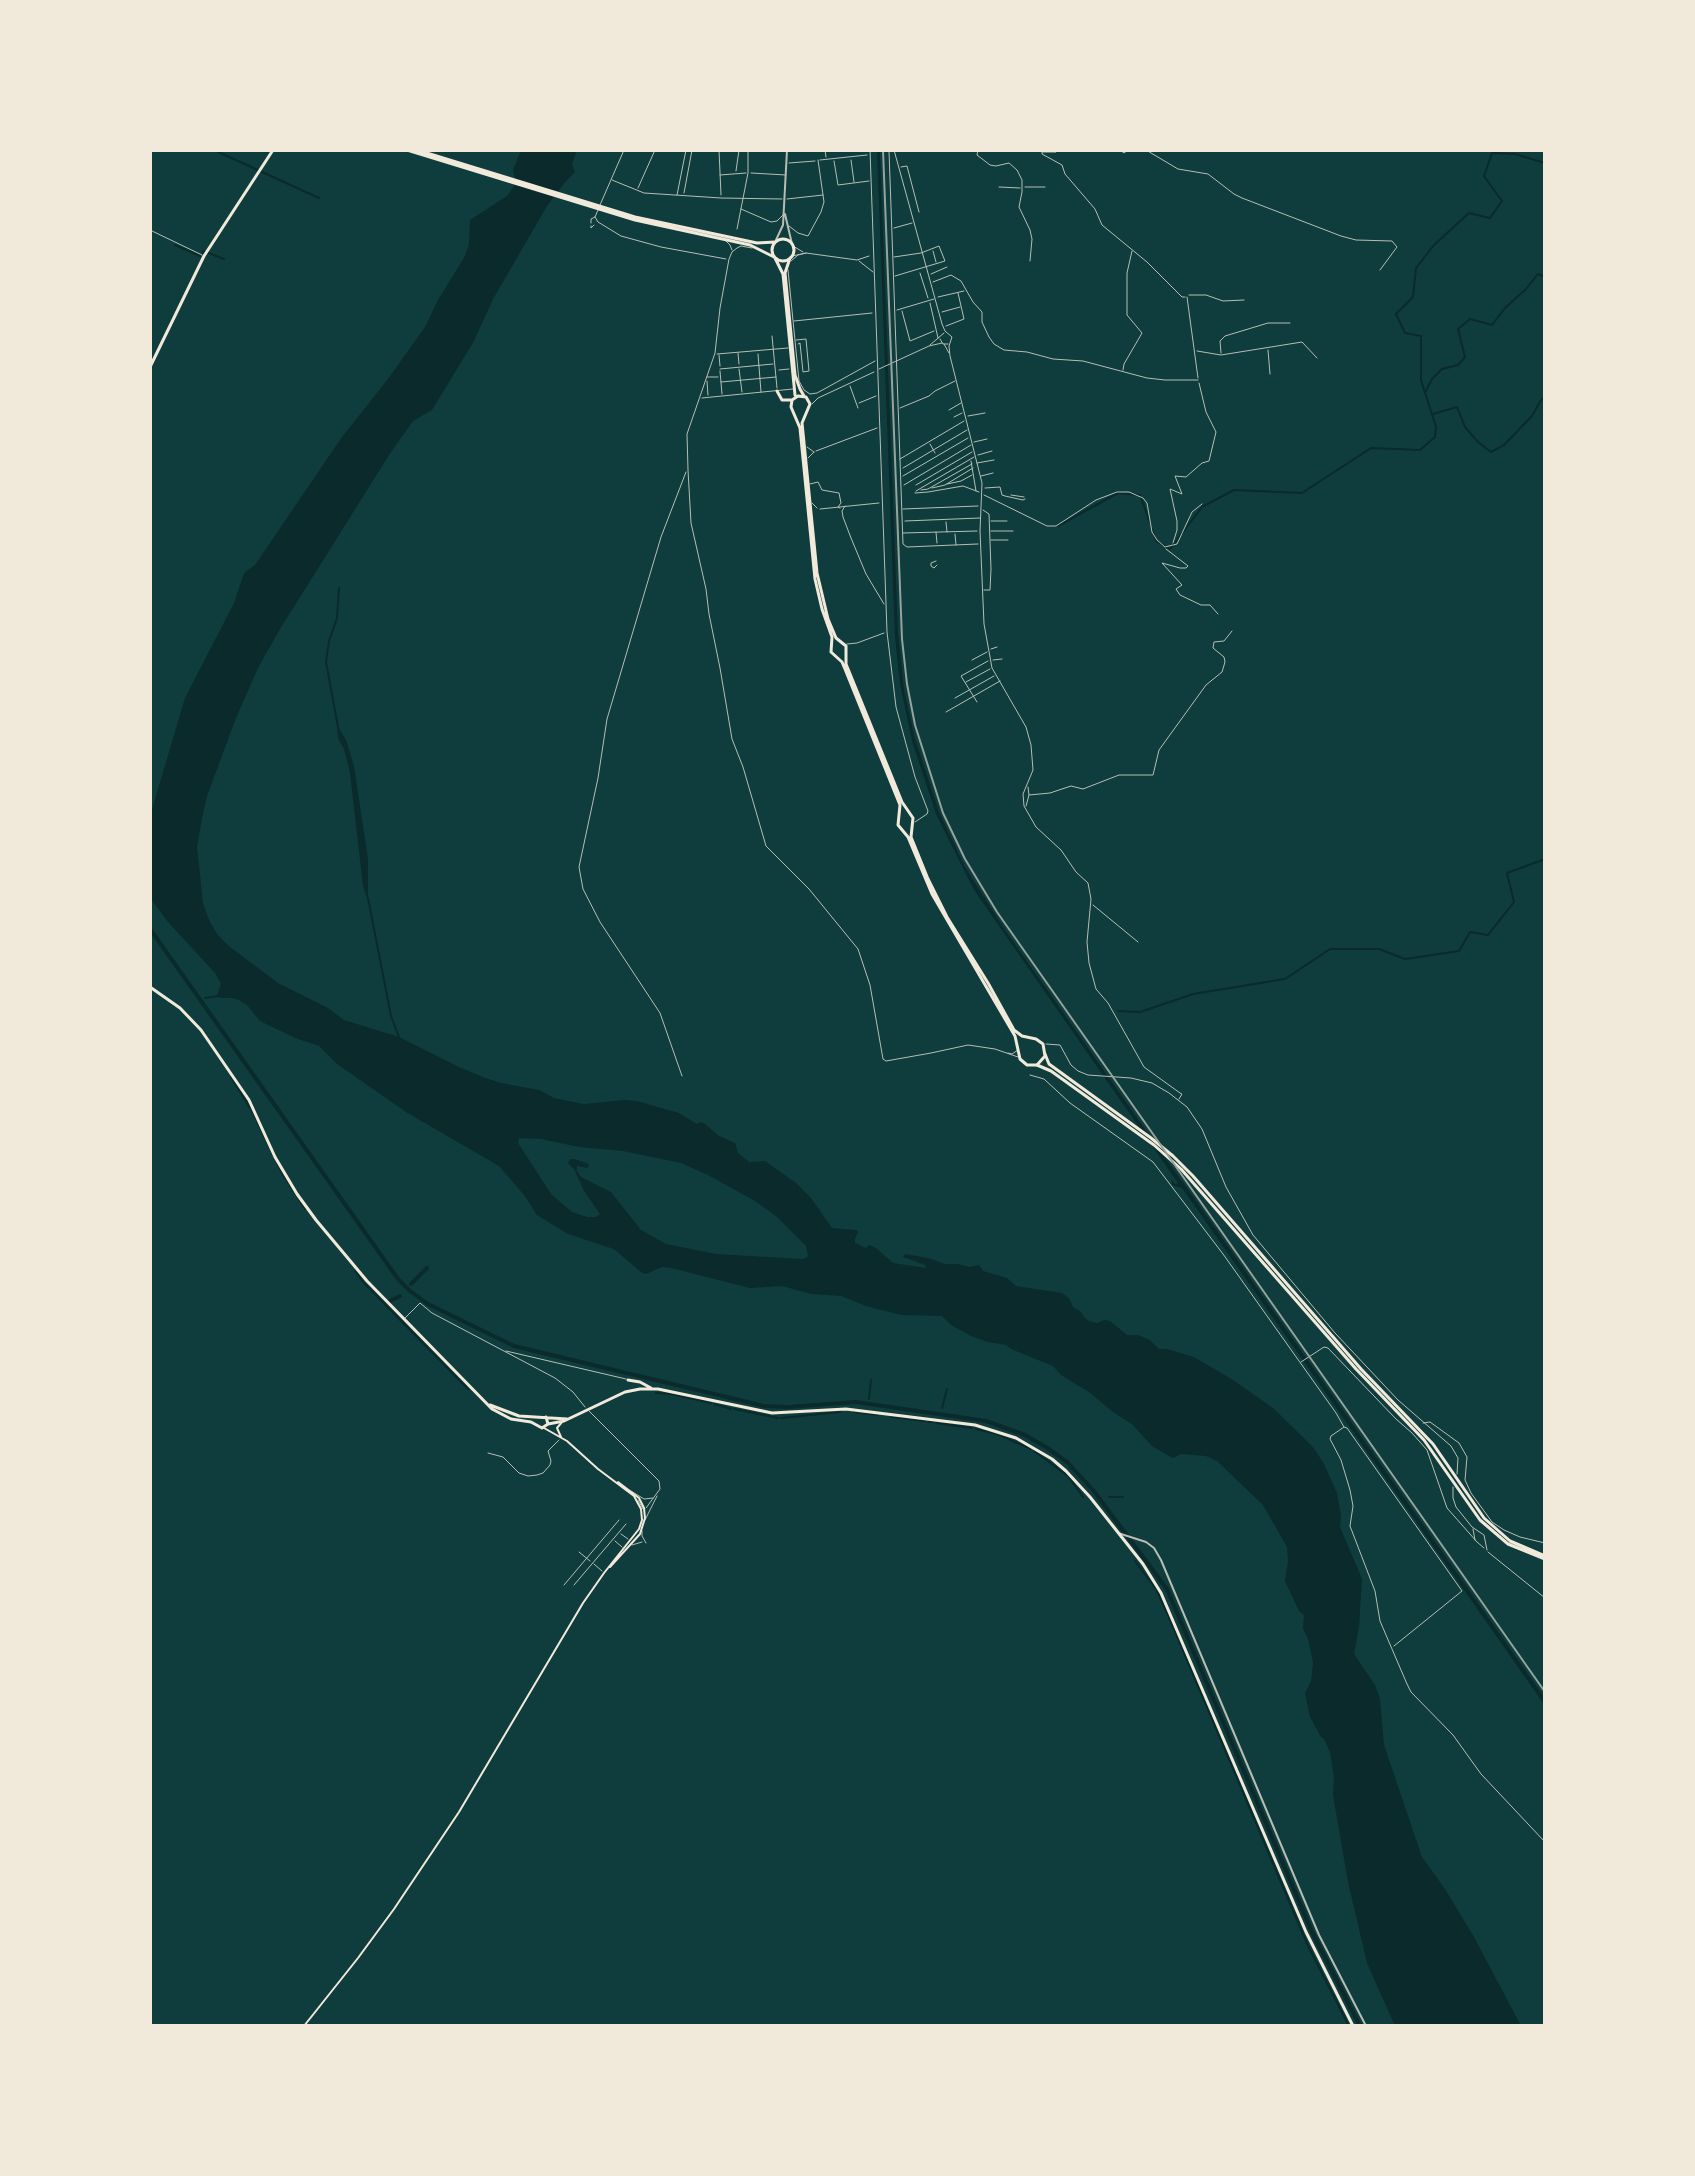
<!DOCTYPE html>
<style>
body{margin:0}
#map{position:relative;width:1695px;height:2176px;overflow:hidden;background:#0f3d3e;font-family:Inter,sans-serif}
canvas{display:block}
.frame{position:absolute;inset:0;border:152px solid #f1e9da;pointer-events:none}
</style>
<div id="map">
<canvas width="1695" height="2176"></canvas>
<div class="frame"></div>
</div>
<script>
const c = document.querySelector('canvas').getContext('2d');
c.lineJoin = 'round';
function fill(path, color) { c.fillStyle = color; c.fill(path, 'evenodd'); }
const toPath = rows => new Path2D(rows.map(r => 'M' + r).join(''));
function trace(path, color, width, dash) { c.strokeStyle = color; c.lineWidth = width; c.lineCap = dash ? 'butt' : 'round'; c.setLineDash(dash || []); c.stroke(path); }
fill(toPath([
 [521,150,577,150,572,164,575,172,566,181,547,206,493,299,474,341,432,410,413,421,389,455,280,629,258,668,236,718,207,796,202,818,197,847,203,903,209,920,217,934,230,947,278,983,328,1008,344,1020,399,1037,459,1067,483,1077,501,1083,539,1090,554,1098,584,1104,624,1100,637,1101,679,1113,697,1124,701,1122,705,1124,719,1136,735,1143,738,1153,749,1162,765,1161,796,1183,811,1198,832,1228,857,1230,858,1232,855,1239,855,1243,866,1248,869,1245,876,1248,893,1263,926,1268,925,1265,903,1257,905,1254,928,1258,945,1264,958,1264,969,1267,979,1265,983,1271,1007,1278,1016,1286,1062,1293,1069,1298,1073,1307,1081,1312,1084,1317,1089,1321,1097,1323,1104,1320,1110,1321,1127,1335,1138,1335,1150,1340,1159,1349,1167,1349,1194,1357,1233,1380,1273,1408,1313,1447,1324,1464,1337,1493,1341,1516,1340,1527,1362,1579,1359,1627,1354,1654,1375,1685,1380,1699,1384,1745,1422,1857,1445,1889,1474,1937,1521,2026,1395,2026,1367,1963,1348,1882,1333,1795,1334,1778,1330,1752,1324,1739,1321,1737,1310,1717,1305,1693,1311,1681,1313,1663,1308,1639,1303,1628,1304,1615,1299,1611,1285,1581,1288,1562,1287,1547,1263,1505,1217,1461,1206,1456,1181,1454,1173,1458,1167,1455,1152,1446,1132,1424,1113,1412,1089,1392,1061,1375,1053,1366,1011,1349,1006,1345,988,1342,971,1336,951,1325,942,1316,901,1315,866,1306,841,1296,811,1294,782,1286,750,1288,671,1268,662,1267,646,1274,641,1272,614,1249,568,1234,537,1215,524,1195,499,1166,406,1112,337,1064,319,1046,295,1038,260,1021,247,1005,239,1000,231,998,220,998,217,995,221,984,215,973,168,922,150,898,150,816,185,698,234,603,244,573,255,565,342,437,388,379,425,327,438,300,465,256,469,244,470,220,507,196,514,186,516,182,513,170],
 [519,1138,541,1139,579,1147,623,1151,681,1163,708,1175,755,1201,776,1216,806,1246,808,1256,806,1258,801,1259,716,1254,666,1244,641,1230,611,1192,581,1177,577,1171,577,1166,588,1168,589,1164,575,1159,570,1159,568,1163,574,1169,584,1191,600,1214,596,1217,587,1217,572,1212,551,1194,518,1143],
 [877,150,879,150,880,155,898,632,904,690,915,739,939,812,965,867,1005,930,1185,1186,1182,1188,1172,1185,1172,1180,1175,1184,1178,1183,974,890,936,814,912,741,900,684,895,638],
 [337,725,346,740,354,766,368,859,368,901,363,886,350,773,344,749,338,738]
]), '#0a2a2b');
trace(toPath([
 [214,150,319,198],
 [175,245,200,256],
 [203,253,204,251],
 [209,253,224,259],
 [1426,391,1432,379,1442,369,1458,365,1465,357,1458,329,1470,319,1492,325,1505,308,1526,289,1538,274,1545,277],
 [1433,414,1457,407,1465,427,1478,442,1491,452,1504,445,1532,416,1541,400,1545,397],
 [1058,526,1118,493,1140,495,1150,523],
 [1152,529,1156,541,1170,549,1202,507,1234,490,1302,493,1371,448,1420,450,1435,437,1436,427,1421,380,1421,336,1405,333,1396,314,1413,297,1416,268,1434,245,1469,213,1490,218,1502,201,1484,176,1492,153,1515,154,1545,163],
 [338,727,326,662,329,641,337,618,339,588],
 [368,898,391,1016,400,1040],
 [205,998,218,996],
 [1118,1011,1140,1012,1193,994,1285,979,1330,949,1379,949,1405,959,1459,951,1470,932,1488,935,1514,902,1507,873,1545,859],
 [231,1077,253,1113,282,1173,305,1209],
 [355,1271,364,1283,468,1389],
 [656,1393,672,1394,711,1403],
 [869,1399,871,1380],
 [714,1404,731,1409],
 [942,1408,947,1389],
 [734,1409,778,1418],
 [854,1412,878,1415],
 [891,1417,925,1421],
 [781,1418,840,1412],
 [928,1422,933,1422],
 [936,1423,972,1428],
 [976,1429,997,1434,1031,1449],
 [1034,1451,1068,1476,1083,1497],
 [1109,1497,1123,1497],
 [1135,1561,1156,1589,1168,1615,1308,1946,1349,2026]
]), '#0a2a2b', 2);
trace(toPath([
 [150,929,398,1279,410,1291,428,1304,514,1346,764,1406,787,1407,856,1402,986,1421,1025,1435,1046,1447,1067,1462,1093,1490,1167,1589,1312,1932,1360,2026],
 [1181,1183,1545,1702],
 [411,1284,427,1268],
 [390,1301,400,1296]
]), '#0a2a2b', 4);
trace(toPath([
 [719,150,721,195],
 [825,150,826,157],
 [870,150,887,632,896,707,915,777,928,811,927,814,915,822],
 [894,150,942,324,945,331,952,337,949,346,950,356,982,483,980,531,984,624,992,668,1026,727,1031,745,1033,770,1023,794,1024,806,1036,827,1061,850,1076,872,1088,883,1091,899,1087,942,1089,963,1096,989,1108,1003,1144,1067,1180,1093,1182,1094,1179,1099],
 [978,150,977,155,990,165,996,166,1009,163,1017,170,1022,180,1022,192,1019,207,1030,230,1032,239,1030,261],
 [1053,150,1056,152,1042,152,1042,154,1062,165,1065,174,1095,209,1102,225,1147,262,1182,297,1185,297],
 [1120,150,1124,153,1128,150],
 [1146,150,1178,169,1208,174,1234,194,1242,198,1341,236,1356,240,1392,241,1397,247,1380,270],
 [889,151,903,544,907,547,978,544],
 [820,160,867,155],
 [851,160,854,182],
 [834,161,838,185,869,181],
 [789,163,815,161],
 [901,167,907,166,919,212],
 [736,171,739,150],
 [751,173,786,175],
 [720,175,746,173],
 [612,180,644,193,721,198,782,199],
 [999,187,1020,188],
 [1025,187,1045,187],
 [638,188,655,150],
 [684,193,692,150],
 [677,195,686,150],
 [787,199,823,195],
 [600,205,624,150],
 [741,209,771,222,777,221,783,215],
 [595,217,598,222,621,236,661,247,726,259],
 [591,223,591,219,595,217,598,210],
 [591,226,591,228,594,225],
 [789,226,798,233,808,236,821,212,824,202,818,160],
 [894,228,912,223],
 [737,229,748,173,748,150],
 [150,230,202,255],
 [726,241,730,245,732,250],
 [793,246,803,252],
 [752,248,741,246,737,248,732,252,729,259,720,308,715,353,687,434,688,470,691,523,706,589,709,614,720,668,732,739,743,767,766,846,809,889,858,949,870,985,883,1059,886,1061,931,1053,968,1045,995,1049,1018,1057],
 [933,251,936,262],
 [792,256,806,253,857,260,869,256],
 [894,257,921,253,939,246,945,261,895,276],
 [791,261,798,255,806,253],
 [859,261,873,272],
 [788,270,799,381,804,390,810,394,817,393,875,361],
 [920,273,928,298],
 [931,274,947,267],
 [933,282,951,275,961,281,973,302,982,312,982,322,989,337,994,344,1004,350,1027,352,1053,359,1083,361,1147,378,1165,380,1198,380],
 [1189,295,1206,295,1223,301,1244,300],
 [938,297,964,291],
 [1187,297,1198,378],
 [930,303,938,338],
 [897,310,934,299],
 [902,311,910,341,934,331],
 [942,312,960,307],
 [794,321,872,313],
 [946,326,964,319,958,293],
 [772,336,777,388],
 [940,339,943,344,948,344],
 [796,340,806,339,809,371,803,372,800,343,798,344],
 [944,344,949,353],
 [930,345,944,333],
 [1268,350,1270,374],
 [1197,351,1221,355,1302,342,1317,358],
 [738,353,739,364],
 [1221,353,1220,341,1225,336,1268,323,1290,323],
 [717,354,788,348],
 [758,354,761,392],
 [719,355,720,366],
 [720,369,773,364],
 [739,369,742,392],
 [879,369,929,346,942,343],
 [779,370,789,369],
 [1123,370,1124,364,1142,333,1127,315,1127,273,1132,251],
 [720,371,722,394],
 [707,377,718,377],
 [707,381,708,395],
 [721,382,776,377],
 [850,386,858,408],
 [702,398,793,389],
 [859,403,876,396],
 [812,404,818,398,874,372],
 [900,408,929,396,935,391,955,381],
 [949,410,961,403],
 [968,416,985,413],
 [954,417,962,413],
 [974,442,987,439],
 [930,444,935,453],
 [807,447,814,452],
 [816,451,877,428],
 [978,455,992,451],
 [808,458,814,452],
 [900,459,964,421],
 [971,461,976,491],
 [977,463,994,460],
 [903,468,967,430],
 [903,476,968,438],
 [981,476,993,473],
 [810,484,818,482,822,490,839,493,841,503,838,507,840,508],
 [947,484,961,481,972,475],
 [904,485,971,445],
 [916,485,972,452],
 [932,488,945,485,973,468],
 [985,488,1000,487,1002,495,1005,496,1023,500,1025,499],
 [921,490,928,489,972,464],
 [916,491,974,457],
 [915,493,928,492,963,486,979,492],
 [984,495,1047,526,1056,526,1096,500,1117,492,1129,492,1143,498,1147,503,1152,532,1157,540,1165,547,1177,544,1192,512,1202,504],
 [1011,495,1024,497],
 [812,503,817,508],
 [845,506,842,511,843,517,851,538,866,574,884,604],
 [820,509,879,503],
 [903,509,978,506],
 [983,510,989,514,991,569,990,590,984,590],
 [905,521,980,518],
 [991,521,1007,521],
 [946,522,947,532],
 [991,531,1013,531],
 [936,532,937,543],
 [903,533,977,531],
 [955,534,956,545],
 [991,540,1008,540],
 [1173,543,1177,530,1177,521,1170,489,1182,494,1175,476,1186,477,1202,463,1209,461,1216,432,1206,412,1199,383],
 [1166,549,1188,566,1186,568,1180,568,1162,563,1182,585,1176,589,1180,595,1201,605,1210,605,1218,614],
 [936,561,931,563,931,566,934,568,937,565],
 [847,644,857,643,884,633],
 [991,649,997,647],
 [972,660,987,652],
 [993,660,1002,659],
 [966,682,990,669],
 [955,698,994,676],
 [977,702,961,676,988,661],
 [946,712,1000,681],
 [1029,795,1050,793,1071,786,1083,789,1119,775,1153,775,1159,750,1206,685,1222,672,1225,662,1224,657,1213,648,1214,642,1224,641,1232,631],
 [1026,806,1029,795,1028,787],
 [1093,905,1138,942],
 [1046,1044,1060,1045,1071,1065,1078,1071,1088,1075,1131,1078,1152,1083,1169,1093,1187,1107,1202,1129,1226,1187,1253,1235,1335,1333,1398,1400,1451,1446,1458,1458,1457,1474],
 [1008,1053,1012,1054,1018,1050],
 [1030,1075,1044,1079,1070,1103,1153,1162,1223,1254,1336,1413,1344,1427,1331,1436,1330,1439,1341,1460,1350,1490,1353,1506,1350,1526,1375,1591,1380,1621,1407,1684,1411,1692,1453,1735,1481,1774,1545,1842],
 [682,1076,660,1013,600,922,583,889,579,867,598,778,607,719,661,537,686,472],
 [405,1318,420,1303,432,1313,555,1378,573,1392,585,1407],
 [506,1351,626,1379],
 [1301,1362,1324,1347,1328,1348,1396,1419,1412,1433,1427,1450,1447,1508,1477,1542,1484,1548],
 [589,1411,659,1481,660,1489,646,1508],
 [1423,1423,1430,1422,1459,1443,1467,1457,1465,1480,1471,1493,1492,1522,1504,1530,1520,1537,1545,1543],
 [1344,1427,1347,1428,1462,1591,1394,1646],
 [488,1453,503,1457,519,1473,528,1476,537,1475,543,1473,550,1465,551,1461,548,1451,559,1440],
 [1453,1487,1453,1498,1456,1507,1472,1527,1484,1535,1487,1550],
 [631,1491,644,1499,653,1498],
 [638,1500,643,1509],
 [645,1520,657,1496],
 [1473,1529,1475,1540],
 [642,1531,642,1536,646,1543],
 [621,1534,628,1539],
 [615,1541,622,1547],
 [632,1545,642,1542],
 [579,1552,590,1561],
 [1488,1552,1545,1598],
 [594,1564,602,1571],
 [564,1585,619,1520],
 [574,1585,626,1524]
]), '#b8beb3', 1);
trace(toPath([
 [785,214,792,244],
 [776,240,783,225,787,150],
 [1118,1533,1146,1542,1154,1548,1161,1560,1319,1935,1366,2026]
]), '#b8beb3', 2);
trace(toPath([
 [561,1437,557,1428,562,1422],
 [610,1567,640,1534,645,1518,644,1508,639,1498,618,1482],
 [304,2026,358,1958,394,1909,459,1812,583,1603,604,1573,639,1529,642,1520,641,1509,634,1496,598,1469,567,1441,544,1428]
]), '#f1e9da', 2);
trace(toPath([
 [407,150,635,220,750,245,774,257],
 [417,150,635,217,757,243,775,242],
 '772 250a11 11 0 1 1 22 0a11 11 0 1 1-22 0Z',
 [775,258,783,274,795,395],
 [790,258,785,273,795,375,800,389,804,396],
 [150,367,204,256,273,150],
 [777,391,782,400,792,400],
 [798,396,806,397,810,404,802,423,817,573,828,619,836,638,846,646,846,664,902,802,913,818,911,837,928,879,947,917,988,983,1014,1030,1022,1036,1036,1039,1043,1044,1045,1056,1037,1065,1027,1065,1020,1059,1015,1036,932,894,908,837,898,825,900,805,845,669,842,662,831,652,832,637,822,609,815,579,800,428,791,407,792,400,798,396],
 [150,987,180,1008,201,1030,249,1100,275,1157,297,1194,316,1220,367,1281,492,1409,511,1419,531,1422,542,1428,548,1424,546,1417],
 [628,1380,640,1382,651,1388],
 [490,1405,519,1416,567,1419],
 [548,1424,564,1421,625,1392,640,1389,658,1389,772,1413,846,1409,975,1425,1016,1438,1052,1459,1066,1471,1090,1497,1143,1564,1161,1593,1306,1932,1353,2026]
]), '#f1e9da', 3);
trace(toPath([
 [1045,1054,1049,1064,1151,1138,1173,1156,1193,1176,1361,1369,1433,1444,1484,1518,1510,1541,1545,1556],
 [1037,1065,1051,1071,1154,1145,1181,1169,1356,1369,1424,1440,1480,1520,1508,1544,1545,1559]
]), '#f1e9da', 3);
trace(toPath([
 [883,150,902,639,907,684,915,725,943,813,965,859,997,912,1545,1692]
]), '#97a49c', 2);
</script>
